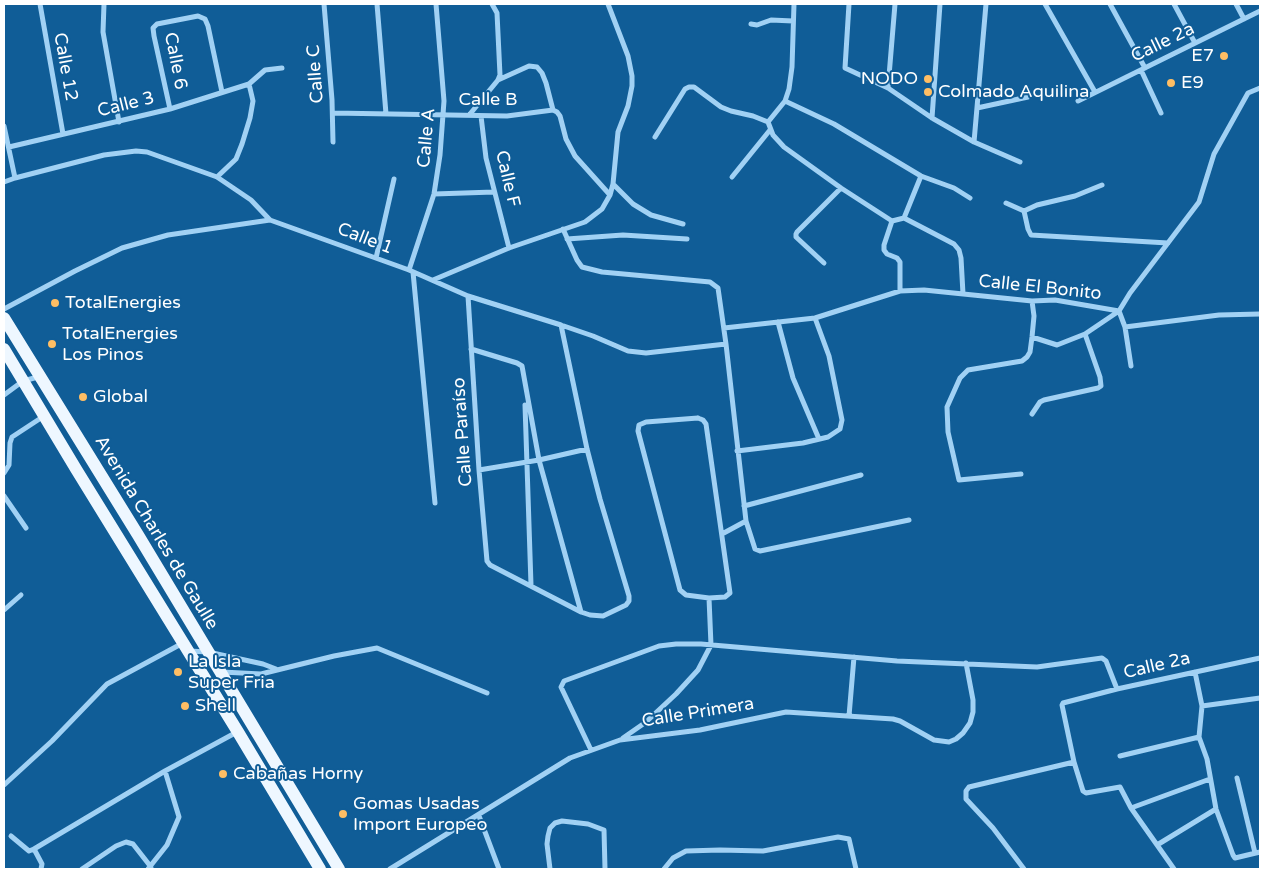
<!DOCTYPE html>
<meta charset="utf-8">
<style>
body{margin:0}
#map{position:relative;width:1264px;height:873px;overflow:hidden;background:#105d97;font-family:"Varela Round",sans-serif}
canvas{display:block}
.frame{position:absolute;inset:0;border:5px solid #fff;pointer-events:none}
</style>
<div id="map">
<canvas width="1264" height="873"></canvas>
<div class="frame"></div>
</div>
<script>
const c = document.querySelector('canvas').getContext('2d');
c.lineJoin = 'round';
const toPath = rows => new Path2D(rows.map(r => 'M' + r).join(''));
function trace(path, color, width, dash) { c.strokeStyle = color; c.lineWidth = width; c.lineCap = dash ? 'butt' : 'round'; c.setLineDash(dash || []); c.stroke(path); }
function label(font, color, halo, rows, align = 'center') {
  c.font = font + ' "Varela Round",sans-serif'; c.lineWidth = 4; c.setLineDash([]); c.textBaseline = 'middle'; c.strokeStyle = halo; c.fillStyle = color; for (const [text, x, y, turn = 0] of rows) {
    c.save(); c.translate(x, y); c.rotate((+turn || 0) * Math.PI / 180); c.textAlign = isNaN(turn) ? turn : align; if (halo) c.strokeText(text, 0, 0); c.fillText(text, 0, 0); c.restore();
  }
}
trace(toPath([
 [40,4,63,134],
 [104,4,103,32,119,122],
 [324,4,332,100,333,142],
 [377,4,386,114],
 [849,4,845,68,888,88,932,118,974,142,1020,162],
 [1045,4,1095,92],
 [1110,4,1145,68],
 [1174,4,1195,43],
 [1236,4,1244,19],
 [751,24,757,25,771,20,793,21],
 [1141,70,1161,113],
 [498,80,529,66,537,67,542,73,546,83,553,110],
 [888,88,895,4],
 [785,101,834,124,921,176,954,188,970,198],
 [1078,101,1260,11],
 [977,108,1028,97],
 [170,109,154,36,153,28,157,24,198,16,205,19,208,26,222,92],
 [553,110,557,112,560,116,566,139,575,156,610,195],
 [333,113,507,116,553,110],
 [470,114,498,80,500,75,497,13,492,4],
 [481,116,486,158,509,248],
 [932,118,940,4],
 [768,122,785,101,789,89,792,67,794,4],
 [4,126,15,178],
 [655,137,685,89,689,87,694,87,721,107,731,111,753,116,768,122,773,135,784,147,841,188,892,221,904,218,954,244,959,250,961,258,963,294],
 [974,142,986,4],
 [9,147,170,109,249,84,265,70,282,68],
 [217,177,236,159,242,144,250,118,253,101,249,84],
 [732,177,770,130],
 [4,182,15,178,104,155,136,151,147,152,217,177,251,200,270,220,409,270,468,296,561,325,593,336,628,351,646,353,726,344],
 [613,184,633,204,651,215,683,224],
 [1102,185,1075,196,1037,205,1024,211,1028,229,1031,235,1168,243],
 [434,194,494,192],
 [1006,203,1024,211],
 [904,218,921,176],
 [892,221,884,245,884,250,887,254,897,258,900,262,900,291],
 [563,229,577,260,582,267,602,272,710,282,718,288,726,344,746,521,755,549,760,551,909,520],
 [567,239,623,235,687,239],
 [376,258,394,179],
 [824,263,796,237,796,234,797,232,841,188],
 [409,270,434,194,440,155,444,101,436,4],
 [413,272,435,503],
 [433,280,509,248,585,222,602,209,610,195,613,184,618,132,628,106,632,86,632,76,628,56,608,4],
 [468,296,479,470,487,561,490,565,581,612],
 [4,309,75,271,122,248,168,235,270,220],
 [1119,311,1125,327,1131,366],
 [778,322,793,378,819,439],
 [1125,327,1219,315,1260,314],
 [724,328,815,318,900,291,924,290,1032,301,1055,300,1119,311],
 [1032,337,1057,345,1085,334,1119,311,1130,293,1199,202,1214,154,1248,93,1260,88],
 [471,349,517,363,522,366,539,460,581,612,590,615,603,616,626,605,629,601,629,596,600,499,587,449,561,325],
 [4,395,23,381,38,377],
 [525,405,531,585],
 [1032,414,1040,402,1044,400,1098,388,1101,386,1100,377,1085,334],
 [698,418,703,420,706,424,729,586,730,593,725,597,709,598,686,595,680,590,638,431,639,425,646,422,698,418],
 [737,451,803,443,828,437,840,429,842,420,829,356,815,318],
 [479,470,539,460,587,449],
 [4,473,9,465,10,443,12,437,44,416],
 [1021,474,959,480,948,432,947,407,960,378,968,370,1022,361,1027,357,1030,352,1032,337,1034,316,1032,301],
 [4,496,26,528],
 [744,506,861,475],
 [722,534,746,521],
 [4,610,21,595],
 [189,651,208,652,263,664,276,669],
 [222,672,261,674,334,656,377,648,487,693],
 [1195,672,1202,706,1199,737,1207,759,1216,809,1233,855,1235,858,1260,852],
 [1202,706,1260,698],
 [849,716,854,657],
 [623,738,646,722,676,694,698,670,711,645,709,598],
 [591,750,561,687,564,681,659,646,676,644,701,644,897,661,1037,667,1102,658,1106,661,1117,689],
 [1120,756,1199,737],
 [1237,778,1255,853],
 [4,785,52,741,107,684,183,643],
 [1131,808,1210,779],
 [479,816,499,869],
 [11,836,29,851,34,849],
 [1157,845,1216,809],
 [41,869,42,864,34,849,165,771,237,732],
 [82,869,116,846,126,842,133,844,151,867],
 [148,869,167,845,179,817,165,771],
 [390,869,570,758,620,740,700,730,786,712,893,719,900,721,934,740,949,742,956,739,963,733,970,723,973,712,973,700,966,663],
 [550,869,547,844,548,836,550,828,555,823,562,821,588,824,604,830,605,869],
 [664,869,673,858,686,851,720,850,763,851,838,837,849,839,856,869],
 [1024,869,993,828,966,799,966,791,969,787,1074,762],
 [1174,869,1131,808,1120,787,1086,793,1083,791,1074,762,1062,705,1063,703,1117,689,1260,658]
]), '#a1d1f4', 5);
trace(toPath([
 [4,318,138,535,339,869],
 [4,349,76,469,238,732,320,869]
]), '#eef7ff', 12);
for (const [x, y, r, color] of [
 [1224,56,5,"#ffbe64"],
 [928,79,5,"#ffbe64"],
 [1171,83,5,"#ffbe64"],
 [928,92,5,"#ffbe64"],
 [55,303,5,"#ffbe64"],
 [52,344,5,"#ffbe64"],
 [83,397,5,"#ffbe64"],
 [178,672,5,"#ffbe64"],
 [185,706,5,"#ffbe64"],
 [223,774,5,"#ffbe64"],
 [343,814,5,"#ffbe64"]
]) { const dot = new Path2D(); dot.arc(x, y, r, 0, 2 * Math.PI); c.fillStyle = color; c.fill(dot); trace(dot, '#105d97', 2); }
label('18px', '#fff', '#105d97', [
 ["Calle 2a",1163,43,-26],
 ["Calle 6",175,61,79],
 ["Calle 12",65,67,80],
 ["Calle C",316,74,-94],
 ["Calle B",488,100],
 ["Calle 3",126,105,-14],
 ["Calle A",427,138,-85],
 ["Calle F",507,179,77],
 ["Calle 1",365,239,21],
 ["Calle El Bonito",1040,288,6],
 ["Calle Paraíso",463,432,-94],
 ["Avenida Charles de Gaulle",156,533,59],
 ["Calle 2a",1157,666,-13],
 ["Calle Primera",698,713,-9]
]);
label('18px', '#fff', '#105d97', [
 ["E7",1214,56,"right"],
 ["NODO",918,79,"right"],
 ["E9",1181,83],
 ["Colmado Aquilina",938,92],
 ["TotalEnergies",65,303],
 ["TotalEnergies",62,334],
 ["Los Pinos",62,355],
 ["Global",93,397],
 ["La Isla",188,662],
 ["Super Fria",188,683],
 ["Shell",195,706],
 ["Cabañas Horny",233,774],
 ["Gomas Usadas",353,804],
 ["Import Europeo",353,825]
], 'left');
</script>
